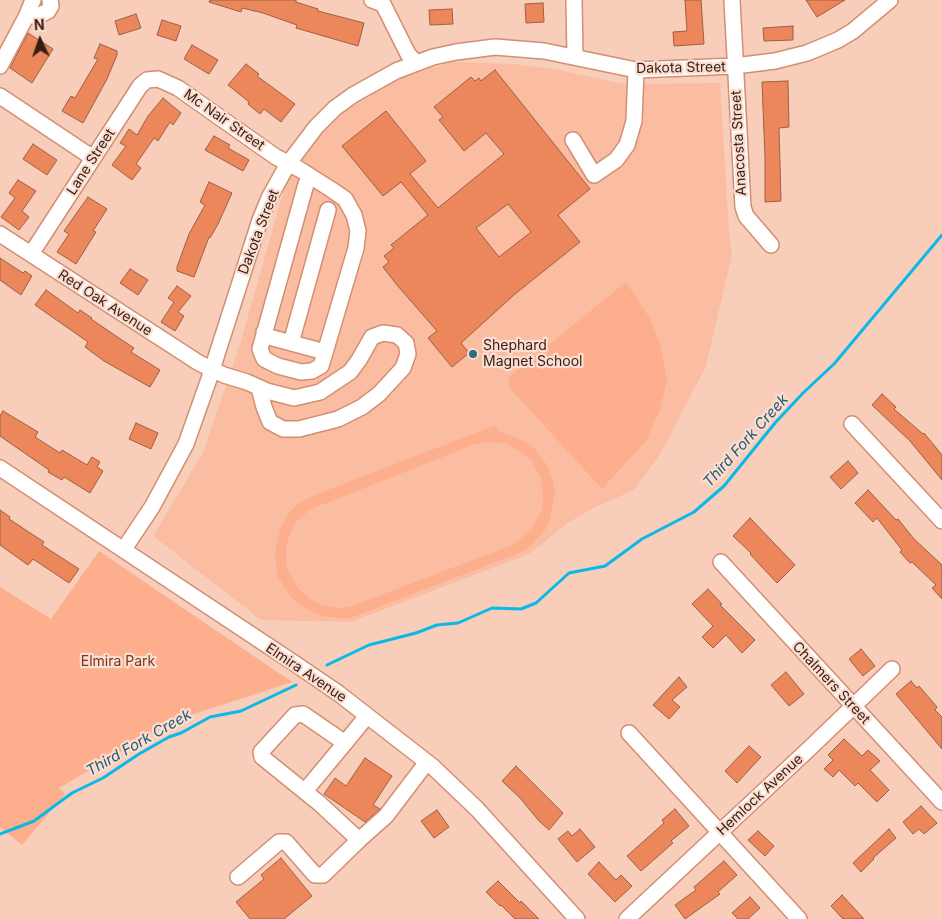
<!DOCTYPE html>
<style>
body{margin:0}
#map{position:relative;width:942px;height:919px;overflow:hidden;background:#f8cdba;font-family:Inter,sans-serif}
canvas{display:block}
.north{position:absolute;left:15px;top:15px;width:50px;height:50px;-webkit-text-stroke:4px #fbddd1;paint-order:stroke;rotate:357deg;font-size:14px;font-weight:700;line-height:20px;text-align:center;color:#381e12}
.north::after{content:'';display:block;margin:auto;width:18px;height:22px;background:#381e12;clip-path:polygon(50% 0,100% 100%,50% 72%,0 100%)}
</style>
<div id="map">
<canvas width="942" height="919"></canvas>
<div class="north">N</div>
</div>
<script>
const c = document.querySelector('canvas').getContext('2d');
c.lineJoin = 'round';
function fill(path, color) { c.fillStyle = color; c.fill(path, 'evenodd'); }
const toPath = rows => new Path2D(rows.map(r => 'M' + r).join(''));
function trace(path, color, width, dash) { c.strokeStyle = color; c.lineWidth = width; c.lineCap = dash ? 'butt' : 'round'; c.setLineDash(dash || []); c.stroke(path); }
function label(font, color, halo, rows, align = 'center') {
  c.font = font + ' Inter,sans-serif'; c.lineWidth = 4.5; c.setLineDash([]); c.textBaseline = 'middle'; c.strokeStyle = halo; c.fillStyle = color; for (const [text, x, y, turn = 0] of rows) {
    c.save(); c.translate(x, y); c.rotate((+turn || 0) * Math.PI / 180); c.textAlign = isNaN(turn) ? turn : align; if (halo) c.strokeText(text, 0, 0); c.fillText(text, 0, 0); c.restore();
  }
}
fill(toPath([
 [450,62,514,64,554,69,625,84,720,83,729,231,732,255,706,366,661,453,634,490,593,508,568,523,529,554,351,622,261,620,153,536,203,453,241,341,286,182,317,136,355,102,398,79]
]), '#fbbda2');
fill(toPath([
 [626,282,651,320,661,347,667,381,660,410,646,441,602,489,508,386,509,377],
 [496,425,499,432,510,435,526,442,535,449,547,465,553,481,555,493,550,519,545,530,532,545,522,552,348,619,326,617,315,613,298,604,290,596,278,577,275,553,280,529,291,510,301,502,317,494],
 [489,442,507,444,520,451,532,461,541,479,543,497,542,510,532,528,519,540,512,545,352,606,337,608,321,605,309,598,298,588,288,571,286,563,286,547,289,537,296,522,309,510,473,445],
 [99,551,292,682,176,720,59,788,65,794,22,845,0,827,0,587,51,619]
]), '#fdaf8d');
trace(toPath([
 [327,665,369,645,416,633,437,625,458,623,492,608,521,609,536,603,569,573,605,566,642,539,694,512,724,486,775,423,803,393,834,364,942,235],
 [0,834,34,821,72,793,103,778,139,754,169,737,181,733,210,717,241,711,296,685]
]), '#09b9e7', 3);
const building = toPath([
 [210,0,296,0,296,2,318,9,318,11,364,23,358,46,296,28,297,25,263,13,242,8,241,12,209,2,210,0],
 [685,0,701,0,704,44,674,46,673,32,687,31,685,0],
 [806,0,845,0,817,17,806,0],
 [543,3,544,22,526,23,525,4,543,3],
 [452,9,453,24,430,25,429,10,452,9],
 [136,14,141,28,119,35,115,21,136,14],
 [162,20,181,26,176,41,157,35,162,20],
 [793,26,793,40,764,41,763,28,793,26],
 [28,33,53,49,32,83,10,68,28,33],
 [100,44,117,51,117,55,107,79,83,123,62,111,71,96,75,98,98,59,94,58,100,44],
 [192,45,218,60,209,74,184,59,192,45],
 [246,64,259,74,257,76,295,104,281,122,264,109,260,114,248,104,249,102,228,85,246,64],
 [495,70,590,189,558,215,580,242,515,294,461,343,469,353,452,367,428,338,437,331,397,285,383,267,389,262,384,256,394,248,391,245,428,215,401,182,383,196,342,146,386,111,426,161,410,174,438,208,504,154,486,133,464,151,439,120,443,117,434,107,471,77,475,81,479,78,481,81,495,70],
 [508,204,531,232,499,257,476,228,508,204],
 [788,81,789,127,779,128,781,201,765,202,765,158,762,82,788,81],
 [163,98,181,113,173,125,170,122,158,141,154,138,136,164,141,168,132,180,112,165,126,146,120,143,129,129,137,135,148,116,163,98],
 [214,136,230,145,228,148,249,160,243,171,205,150,214,136],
 [33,144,57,160,47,175,23,159,33,144],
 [18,180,36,191,22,211,29,217,19,230,1,217,15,198,9,193,18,180],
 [209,182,232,193,218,224,210,238,209,237,194,277,177,271,177,267,189,234,205,205,200,202,209,182],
 [88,197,107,209,93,231,96,232,76,264,57,252,69,234,64,231,88,197],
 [0,258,23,273,25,271,32,276,21,295,0,280,0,258],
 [130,269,148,280,138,295,120,283,130,269],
 [177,286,191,296,178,312,184,316,175,331,161,322,174,302,168,298,177,286],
 [46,290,78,313,80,310,92,318,91,319,116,336,134,348,131,352,160,370,150,387,104,361,85,347,88,342,35,305,46,290],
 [882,394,896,407,894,409,923,434,924,433,942,455,942,480,910,441,872,405,882,394],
 [3,411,38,432,35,437,60,453,62,450,87,465,92,457,100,462,97,467,103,471,90,493,64,477,62,480,48,472,49,470,0,436,0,416,3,411],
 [136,423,158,433,151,449,129,439,136,423],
 [848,461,858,473,841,489,830,477,848,461],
 [868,490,896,520,898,519,914,539,942,565,942,599,932,588,936,585,912,562,910,563,900,552,902,550,877,518,873,522,855,503,868,490],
 [0,510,10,517,9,519,44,542,42,545,79,569,69,583,33,559,28,565,0,545,0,510],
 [750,518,795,565,777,583,761,566,750,554,751,553,733,536,750,518],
 [708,589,722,604,720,605,755,640,742,653,726,635,713,648,702,637,713,626,692,604,708,589],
 [861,649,875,666,863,676,849,659,861,649],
 [786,672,804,694,789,706,771,685,786,672],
 [679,677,687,687,672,700,680,707,669,719,653,705,679,677],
 [911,681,917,688,919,686,937,707,935,710,942,717,942,749,896,694,911,681],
 [844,739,862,756,868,750,880,761,870,770,889,790,877,802,858,783,855,786,839,770,833,777,824,769,833,760,828,755,844,739],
 [749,746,761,757,737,783,725,771,749,746],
 [365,758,392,776,373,805,380,809,365,822,324,794,335,778,346,786,365,758],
 [516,766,563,813,549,830,539,821,520,798,502,781,516,766],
 [921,806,937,823,924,834,919,829,913,834,903,822,921,806],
 [675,809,689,826,671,841,673,843,641,871,627,856,664,823,662,820,675,809],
 [437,810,449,827,434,838,421,821,437,810],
 [580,829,595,847,577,862,558,839,568,831,572,836,580,829],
 [889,829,896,838,873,858,874,859,861,872,853,863,889,829],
 [758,831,774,846,765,856,748,840,758,831],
 [281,858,312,896,284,919,250,919,236,902,264,879,261,875,281,858],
 [724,861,737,875,718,892,720,894,685,919,675,905,696,890,694,887,724,861],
 [599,862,616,880,621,875,632,886,615,902,588,874,599,862],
 [498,881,520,903,521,901,539,919,515,919,501,905,500,906,486,892,498,881],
 [842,895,864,919,843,919,831,906,842,895],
 [750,897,760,908,748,919,738,919,732,913,750,897]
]);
fill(building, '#eb875a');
trace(building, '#9e5f44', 1);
const minor = toPath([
 [372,0,383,4,408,54,416,63],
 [574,0,575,57],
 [732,0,743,207,746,216,771,245],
 [26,17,42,14,48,11,51,6,50,0],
 [0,66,26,17,33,0],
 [0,96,93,158],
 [573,140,594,175,616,160,627,145,634,121,636,70],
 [0,234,199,363,224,375,247,382,267,391,294,398,320,392,350,372,359,360,372,337,383,333,397,335,406,343,408,354,403,368,379,394,362,407,338,419,299,429,283,429,270,422,264,407,259,388],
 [31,254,140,86,147,80,158,79,178,88,276,157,299,169,332,190,345,199,354,215,358,231,356,248,321,366,312,371,301,372,278,366,264,359,260,349,306,184,311,177],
 [264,332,269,337,325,352],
 [291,343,328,210],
 [852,424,942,521],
 [0,468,294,663,338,693,432,766,477,809,577,919],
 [124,549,152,507,186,444,209,379,260,220,269,198,288,164,316,127,335,108,353,95,396,71,433,57,456,52,495,47,544,51,636,70,735,66,775,61,807,53,838,40,853,31,890,0],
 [721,562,942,802],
 [629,733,799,919],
 [345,743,367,716],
 [305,791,345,743,303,714,295,715,261,752,262,757,319,803,359,840,386,816,427,762],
 [238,877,279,842,286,842,315,875,323,875,359,840],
 [627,919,811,747,892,669]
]);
trace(minor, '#d28f72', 18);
trace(minor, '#fff', 15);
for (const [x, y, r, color] of [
 [473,354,5,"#2e6c82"]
]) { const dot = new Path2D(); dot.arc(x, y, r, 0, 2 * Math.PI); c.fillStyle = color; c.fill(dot); trace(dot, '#fbddd1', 2); }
label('14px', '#381e12', '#fbddd1', [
 ["Dakota Street",681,68,-1],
 ["Mc Nair Street",224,120,35],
 ["Anacosta Street",739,143,-93],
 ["Lane Street",91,162,-57],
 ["Dakota Street",259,232,-69],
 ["Red Oak Avenue",105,303,33],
 ["Elmira Avenue",306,673,34],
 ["Chalmers Street",831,683,47],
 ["Hemlock Avenue",760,795,-43]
]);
label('14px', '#381e12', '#fbddd1', [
 ["Shephard",483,346],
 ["Magnet School",483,362]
], 'left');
label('14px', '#783818', '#fbddd1', [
 ["Elmira Park",118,662]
]);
label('italic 15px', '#255d71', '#fbddd1', [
 ["Third Fork Creek",746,441,-48],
 ["Third Fork Creek",139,743,-30]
]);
</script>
